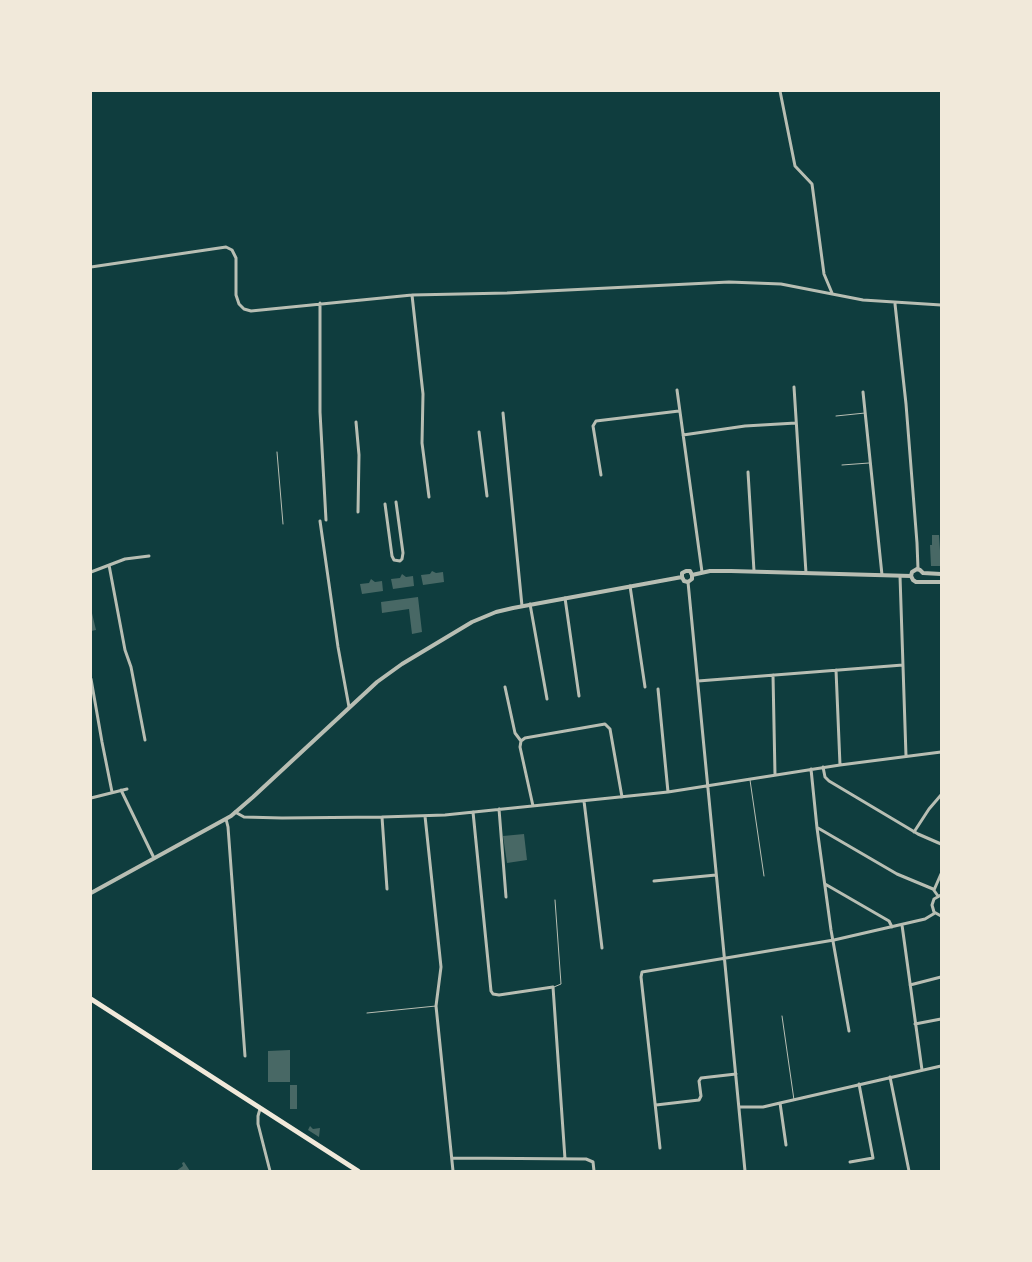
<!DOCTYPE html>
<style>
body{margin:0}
#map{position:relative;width:1032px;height:1262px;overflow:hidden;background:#0f3d3e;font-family:"PT Sans",sans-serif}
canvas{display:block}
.frame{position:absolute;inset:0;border:92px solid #f1e9da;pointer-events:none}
</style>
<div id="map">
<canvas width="1032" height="1262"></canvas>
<div class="frame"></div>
</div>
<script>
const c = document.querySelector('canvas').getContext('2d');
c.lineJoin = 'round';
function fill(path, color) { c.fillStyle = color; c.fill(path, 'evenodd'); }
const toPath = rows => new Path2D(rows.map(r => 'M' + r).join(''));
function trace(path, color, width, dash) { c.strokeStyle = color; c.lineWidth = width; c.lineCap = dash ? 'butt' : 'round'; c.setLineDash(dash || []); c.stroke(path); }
fill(toPath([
 [932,535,939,535,941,566,931,566,930,545,932,545],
 [432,571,436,573,443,572,444,582,423,585,421,575,430,574],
 [402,574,406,577,413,576,414,586,393,589,391,579,400,578],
 [371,579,375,582,382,581,383,591,362,594,360,584,369,583],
 [418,597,422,632,412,634,409,609,382,613,381,602],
 [91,609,96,630,91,631],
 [524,834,527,860,507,863,503,836],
 [290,1050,290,1082,268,1082,268,1051],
 [290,1085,297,1085,297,1109,290,1109],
 [310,1126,313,1129,320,1128,319,1137,308,1130],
 [184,1162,190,1171,176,1171,183,1166,182,1163]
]), '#486865');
trace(toPath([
 [836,416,865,413],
 [277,452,283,524],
 [842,465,869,463],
 [750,780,764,876],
 [554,987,561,984,555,900],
 [367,1013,436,1006],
 [782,1016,794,1100]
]), '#b8beb3', 1);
trace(toPath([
 [780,91,795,166,812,184,824,274,832,293],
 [91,267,226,247,232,250,236,258,236,295,239,304,244,309,251,311,412,295,507,293,729,282,781,284,863,300,941,305],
 [412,295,423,394,422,443,429,497],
 [320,303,320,412,326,520],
 [895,304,906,404,917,543,918,569],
 [794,387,806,573],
 [677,390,702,572],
 [863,392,882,575],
 [503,413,522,606],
 [356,422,359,455,358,512],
 [479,432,487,496],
 [683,435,745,426,796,423],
 [748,472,754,571],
 [601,475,593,426,596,421,679,411],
 [385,504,392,556,394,560,400,561,402,559,403,553,396,502],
 [320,521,338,647,349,707],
 [109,565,125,650,131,667,145,740],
 [91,572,125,559,149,556],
 [900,576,906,756],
 [688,582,745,1171],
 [630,586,645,687],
 [565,598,579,696],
 [530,604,547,699],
 [836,670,840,765],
 [773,675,775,775],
 [91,679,102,742,112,792],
 [698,681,903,665],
 [505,687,515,733,521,741,520,747,533,806],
 [658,689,668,792],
 [521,741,525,738,605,724,610,729,622,797],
 [823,767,825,777,829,781,918,834,941,844],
 [811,769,817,828,831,930,849,1031],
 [121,790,154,858],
 [91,798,127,789],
 [584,801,602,948],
 [499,809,506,897],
 [235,812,244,817,282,818,382,817,445,815,668,792,840,765,941,752],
 [473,812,491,991,493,994,499,995,553,987,565,1159],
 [425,816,441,967,436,1006,453,1171],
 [382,817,387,889],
 [226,819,228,827,245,1056],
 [818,828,897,874,933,889,938,896],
 [914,832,929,809,941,795],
 [654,881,716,875],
 [825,884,889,921,892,927],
 [934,890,941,874],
 [941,895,934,899,932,905,934,912,941,916],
 [902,925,922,1070],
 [910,985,941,977],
 [915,1024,941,1019],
 [890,1077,909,1171],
 [780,1103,786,1145],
 [656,1105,699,1100,701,1096,699,1081,701,1078,736,1074],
 [739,1107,763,1107,780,1103,941,1066],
 [260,1109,258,1116,258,1124,270,1171],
 [660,1148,641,977,642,972,834,940,925,919,935,913],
 [452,1158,586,1159,593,1162,594,1171],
 [850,1162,873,1158,859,1084]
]), '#b8beb3', 3);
trace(toPath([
 [692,575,710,571,731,571,911,576],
 [911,576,912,572,917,569,920,570,923,573,941,574],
 [911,576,913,580,916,582,941,582],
 [682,577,684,581,688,582,692,579,692,575],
 [682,577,682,573,686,571,690,571,692,575],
 [91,893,231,816,253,797,377,682,402,664,472,622,496,612,513,608,682,577]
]), '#b8beb3', 4);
trace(toPath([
 [91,999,358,1171]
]), '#f1e9da', 5);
</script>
